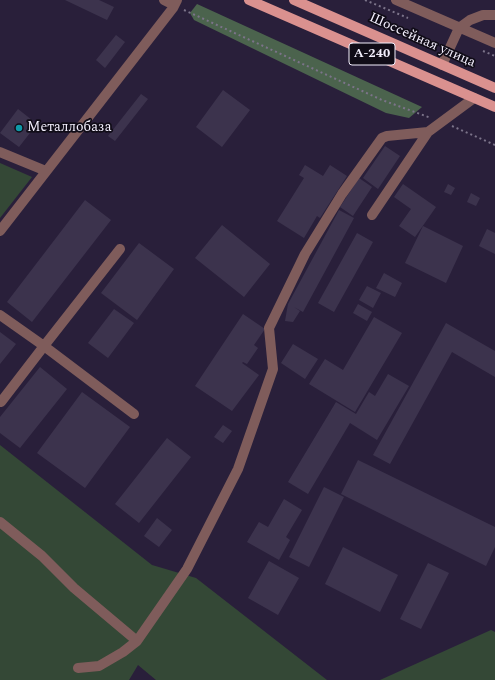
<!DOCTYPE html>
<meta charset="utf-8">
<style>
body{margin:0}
canvas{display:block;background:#291f3a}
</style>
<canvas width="495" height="680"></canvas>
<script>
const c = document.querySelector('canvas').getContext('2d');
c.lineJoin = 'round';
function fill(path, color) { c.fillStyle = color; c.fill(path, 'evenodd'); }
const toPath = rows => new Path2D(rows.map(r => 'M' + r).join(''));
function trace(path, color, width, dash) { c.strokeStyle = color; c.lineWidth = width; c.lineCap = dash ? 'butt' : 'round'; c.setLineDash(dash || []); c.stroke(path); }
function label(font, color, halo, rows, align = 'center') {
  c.font = font + ' Spectral,serif'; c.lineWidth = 3.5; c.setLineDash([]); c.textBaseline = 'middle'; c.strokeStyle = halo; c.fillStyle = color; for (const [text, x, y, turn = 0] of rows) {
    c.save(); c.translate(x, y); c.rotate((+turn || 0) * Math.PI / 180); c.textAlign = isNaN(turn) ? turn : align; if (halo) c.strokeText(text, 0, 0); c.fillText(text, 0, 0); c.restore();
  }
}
fill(toPath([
 [0,163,32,177,0,218],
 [0,445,152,565,196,578,327,680,156,680,138,665,129,680,0,680],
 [491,630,495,632,495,680,380,680]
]), '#344836');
fill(toPath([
 [197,4,422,107,409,118,386,113,194,20,190,13]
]), '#4b634d');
fill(toPath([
 [65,0,99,0,114,7,107,20],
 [116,35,125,42,105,68,96,60],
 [223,90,250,110,222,147,196,127],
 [141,94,148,99,115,141,108,136],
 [18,109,37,124,19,147,0,133],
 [385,146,400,156,378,189,363,178],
 [305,165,323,176,330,165,347,176,320,218,317,216,304,238,277,221,304,178,299,175],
 [359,178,372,187,353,216,340,207],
 [403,184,436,207,415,237,399,226,411,209,394,197],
 [448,184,455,188,451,195,444,192],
 [471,193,480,198,476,206,467,202],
 [85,200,111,220,32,322,7,302],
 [339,210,354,218,303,312,294,307,300,311,293,322,285,321,288,304],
 [222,225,270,264,244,297,195,258],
 [423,226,463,246,446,283,405,263],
 [487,229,495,233,495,254,479,246],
 [357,233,373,242,334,312,318,303],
 [139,243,174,269,137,320,101,293],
 [384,273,402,283,395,297,376,288],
 [367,286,381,293,373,308,359,300],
 [358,304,372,312,367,321,353,313],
 [114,309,134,323,108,358,88,343],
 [243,314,265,329,254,345,258,348,247,364,243,362,242,363,259,375,232,411,195,386],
 [374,317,402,333,355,412,309,384,325,359,343,370],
 [446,323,495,351,495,377,452,352,390,464,373,455],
 [0,332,16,344,0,364],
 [293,344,318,359,305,379,281,363],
 [40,367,67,389,20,448,0,433,0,417],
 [388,374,409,386,377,440,350,423,308,494,288,482,336,402,356,414,369,392,375,396],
 [82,392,130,427,85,488,37,453],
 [223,425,232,431,223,443,214,437],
 [167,438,191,457,139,523,115,504],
 [358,460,495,527,495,547,486,566,341,494],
 [324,487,344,497,309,567,289,557],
 [284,499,302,510,286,537,290,540,279,560,247,542,259,522,268,527],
 [157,518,172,530,159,547,144,536],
 [343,547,398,575,380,612,325,584],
 [269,561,299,578,278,615,248,598],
 [428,563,449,573,421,629,400,619]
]), '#3c334d');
trace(toPath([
 [365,0,408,18],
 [184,10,382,100,431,118],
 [483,51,495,56],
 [452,126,495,145]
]), '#7c748a', 2, [2, 3]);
trace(toPath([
 [164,0,174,5],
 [396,0,495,43],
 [442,65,459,28,470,20,483,15,495,15],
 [0,152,46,171],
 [372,215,428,132],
 [0,231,173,8,177,0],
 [0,315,44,346,120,249],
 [1,402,44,346,134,414],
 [0,522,42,556,74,588,137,641],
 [78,668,99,666,123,652,137,641,187,569,238,469,273,369,269,328,305,254,342,194,382,138,387,136,428,132,474,98]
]), '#7f5c5b', 10);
trace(toPath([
 [249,0,495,107],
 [294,0,495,88]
]), '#da918f', 10);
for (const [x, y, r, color] of [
 [19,128,4,"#0f9aa8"]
]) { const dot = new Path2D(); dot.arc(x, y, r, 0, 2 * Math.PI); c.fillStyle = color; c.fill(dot); trace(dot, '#100c17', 1.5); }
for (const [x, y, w] of [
 [372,54,46]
]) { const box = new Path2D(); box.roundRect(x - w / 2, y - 11, w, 22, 3); c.fillStyle = '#100c17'; c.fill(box); trace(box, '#f3effd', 1); }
label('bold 13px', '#f3effd', null, [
 ["А-240",372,54]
]);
label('14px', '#f3effd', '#100c17', [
 ["Шоссейная улица",422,41,24]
]);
label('14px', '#f3effd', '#100c17', [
 ["Металлобаза",27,128]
], 'left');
</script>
